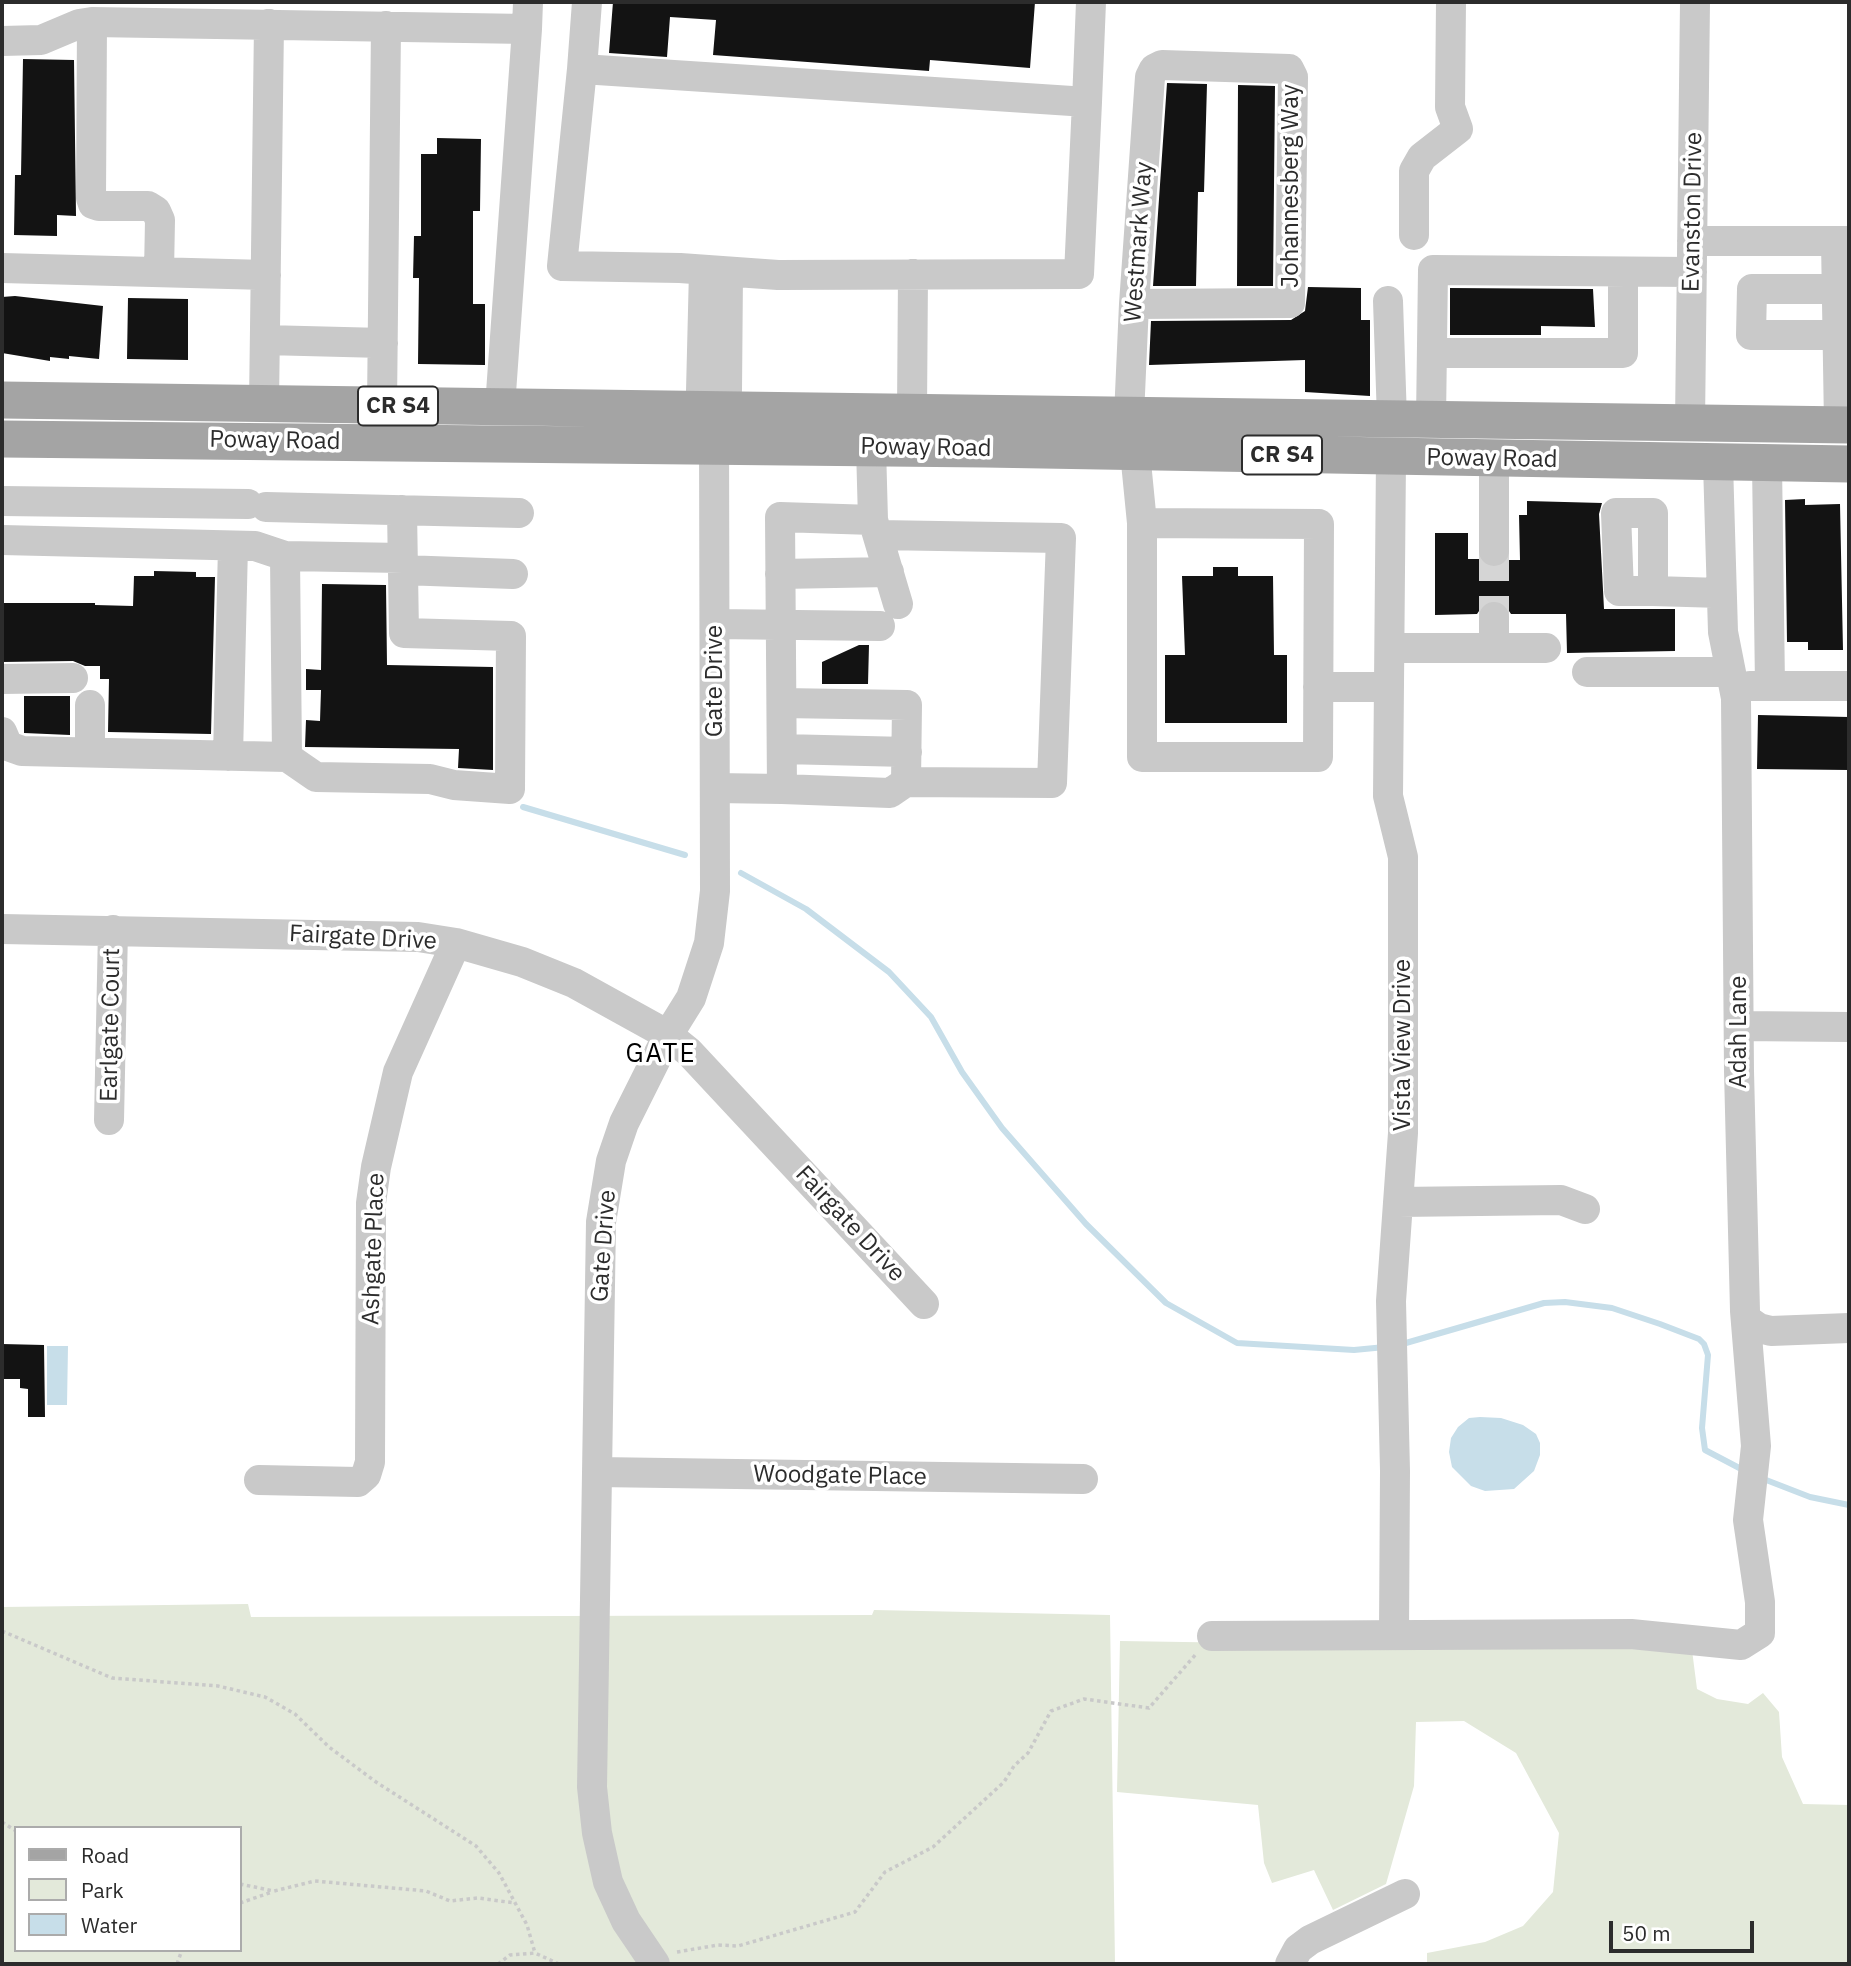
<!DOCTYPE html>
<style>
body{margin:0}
#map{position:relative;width:1851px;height:1966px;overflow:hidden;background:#fff;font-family:"IBM Plex Sans",sans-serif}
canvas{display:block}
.frame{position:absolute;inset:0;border:4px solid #2c2c2c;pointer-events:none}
.legend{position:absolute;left:14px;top:1826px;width:228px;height:126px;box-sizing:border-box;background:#fff;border:2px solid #ababab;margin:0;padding:9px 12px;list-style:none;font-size:21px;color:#2c2c2c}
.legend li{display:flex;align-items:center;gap:14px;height:35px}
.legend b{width:35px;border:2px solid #ababab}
.scale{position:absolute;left:1609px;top:1921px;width:145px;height:32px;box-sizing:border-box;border:4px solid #2c2c2c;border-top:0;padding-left:9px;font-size:21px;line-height:24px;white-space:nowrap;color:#2c2c2c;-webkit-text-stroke:5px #fff;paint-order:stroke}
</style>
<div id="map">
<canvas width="1851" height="1966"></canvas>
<div class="frame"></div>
<ul class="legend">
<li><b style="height:9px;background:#a4a4a4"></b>Road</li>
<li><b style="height:19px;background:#e3e9da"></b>Park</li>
<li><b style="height:19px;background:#c7dee9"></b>Water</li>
</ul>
<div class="scale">50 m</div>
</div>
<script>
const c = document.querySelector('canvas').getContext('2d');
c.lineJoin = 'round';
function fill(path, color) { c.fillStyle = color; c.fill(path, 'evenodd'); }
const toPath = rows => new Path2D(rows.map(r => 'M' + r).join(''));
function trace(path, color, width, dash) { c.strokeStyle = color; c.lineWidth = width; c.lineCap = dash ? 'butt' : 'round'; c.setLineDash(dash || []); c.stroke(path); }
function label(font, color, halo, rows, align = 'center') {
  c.font = font + ' "IBM Plex Sans",sans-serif'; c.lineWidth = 7; c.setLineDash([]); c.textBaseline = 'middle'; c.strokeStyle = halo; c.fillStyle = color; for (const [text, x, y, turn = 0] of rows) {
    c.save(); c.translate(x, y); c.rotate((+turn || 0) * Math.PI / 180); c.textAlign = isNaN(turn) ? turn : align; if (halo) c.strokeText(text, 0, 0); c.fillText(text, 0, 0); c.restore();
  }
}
fill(toPath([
 [248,1604,251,1617,872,1615,874,1610,1110,1615,1115,1964,2,1964,2,1607],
 [16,1828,240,1828,240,1950,16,1950],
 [1120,1641,1692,1650,1697,1689,1717,1699,1748,1704,1763,1693,1779,1712,1782,1757,1803,1804,1849,1805,1849,1964,1427,1964,1427,1953,1485,1942,1523,1926,1553,1892,1559,1833,1516,1753,1464,1721,1416,1722,1414,1786,1386,1884,1333,1910,1314,1870,1272,1883,1264,1863,1258,1805,1117,1792]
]), '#e3e9da');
fill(toPath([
 [47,1346,68,1346,67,1405,47,1405],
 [1480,1417,1501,1418,1523,1425,1536,1434,1540,1443,1540,1455,1534,1471,1514,1489,1485,1491,1471,1486,1452,1467,1449,1452,1451,1438,1458,1427,1469,1418]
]), '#c7dee9');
trace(toPath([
 [523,807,685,855],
 [741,873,806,909,889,972,931,1017,962,1072,1002,1128,1086,1224,1166,1303,1237,1343,1354,1350,1385,1347],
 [1399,1345,1544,1303,1565,1302,1612,1308,1660,1324,1699,1339,1704,1344,1708,1355,1702,1428,1705,1450,1745,1471],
 [1761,1478,1810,1497,1849,1505]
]), '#c7dee9', 6);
fill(toPath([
 [613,2,1035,2,1030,68,930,60,929,71,713,55,716,20,670,17,667,57,609,53],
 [23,59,74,60,76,216,57,215,57,236,14,235,15,175,21,175],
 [1167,83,1207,84,1204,192,1198,192,1196,286,1153,286],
 [1238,85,1275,86,1273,286,1237,286],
 [437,138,481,139,480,211,473,211,473,304,485,304,485,365,418,364,419,278,413,278,414,236,421,236,421,154,437,154],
 [1308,287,1361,288,1361,320,1370,320,1370,396,1305,392,1305,360,1149,365,1151,321,1291,320,1305,311],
 [1450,288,1593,289,1595,327,1541,326,1541,335,1450,335],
 [15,296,103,306,99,359,69,356,69,359,50,357,50,361,2,353,2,297],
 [128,298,188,299,188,360,127,359],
 [1805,499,1805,505,1840,504,1843,650,1808,650,1808,642,1787,642,1785,500],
 [1527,501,1602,503,1599,514,1604,609,1675,609,1675,651,1567,653,1566,614,1511,614,1503,602,1495,600,1485,602,1477,614,1435,615,1435,533,1468,533,1468,559,1479,559,1493,568,1502,566,1509,560,1520,560,1519,515,1527,515],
 [1213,567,1238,567,1238,576,1273,576,1274,655,1287,655,1287,723,1165,723,1165,655,1185,655,1182,576,1213,576],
 [154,571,196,572,196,577,215,577,211,734,108,732,109,679,100,679,100,666,85,666,73,661,2,662,2,603,95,603,95,605,133,606,134,576,154,576],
 [322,584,386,585,387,665,493,667,493,770,458,768,459,749,305,747,306,720,320,721,321,690,306,690,306,669,321,670],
 [859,645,869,645,868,684,822,684,822,662],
 [24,696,70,696,70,735,24,733],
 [1758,715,1849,717,1849,770,1757,769],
 [2,1344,44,1345,45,1417,28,1417,28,1389,20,1388,20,1379,2,1379]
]), '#131313');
trace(toPath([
 [1494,551,1494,617]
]), '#d5d5d5', 30, [30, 15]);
trace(toPath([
 [2,1631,112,1678,218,1686,265,1697,295,1714,329,1747,376,1782,476,1846,499,1873,527,1925,535,1953],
 [2,1822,16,1831],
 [240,1884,274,1891,315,1881,426,1891,450,1901,478,1898,515,1903],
 [240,1903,272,1892],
 [677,1952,718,1945,738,1946,855,1912,885,1872,933,1847,1004,1782,1014,1766,1028,1753,1051,1711,1084,1699,1149,1708,1197,1653],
 [177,1964,182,1950],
 [498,1964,510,1955,535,1953,559,1964]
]), '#c9c9c9', 3.5, [3.5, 3.5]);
trace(toPath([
 [92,22,91,198,93,204,99,206,148,206,156,211,160,220,159,272],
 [527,29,528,2],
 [2,41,41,40,79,24,92,22,527,29,500,407],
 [582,69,587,2],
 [1087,102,582,69,562,266,680,268,778,275,1079,274,1087,102,1091,2],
 [1414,235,1414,171,1422,157,1458,129,1450,107,1451,2],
 [1692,241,1849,241],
 [1836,241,1839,425],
 [2,268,266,275],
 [704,270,701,391,714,410],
 [1837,289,1752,289,1751,335,1838,335],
 [1388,301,1392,419],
 [265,340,383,343],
 [1432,353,1623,353,1623,272],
 [264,404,269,24],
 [382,406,386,26],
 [714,410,727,391,728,272],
 [912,412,913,274],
 [1129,416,1134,304,1150,77,1154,69,1162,65,1289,69,1293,77,1290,303,1134,304],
 [1431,420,1433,270,1692,272],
 [1690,423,1695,2],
 [871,447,873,520,898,604],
 [1135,452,1142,523,1142,757,1318,757,1319,524,1142,523],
 [1391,458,1388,796,1403,857,1403,1133,1391,1301,1395,1471,1394,1633],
 [1494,459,1494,551],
 [1767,463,1770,686],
 [2,501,248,504],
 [266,507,519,513],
 [2,540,255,546,285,556],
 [403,570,513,574],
 [780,574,889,572],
 [1653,591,1653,513,1616,513,1619,591,1653,591,1721,593],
 [715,624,880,626],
 [1390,648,1546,648],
 [1494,648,1494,617],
 [1587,672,1729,672],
 [2,679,73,678],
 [1750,686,1849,686],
 [1318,687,1389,687],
 [782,703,907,705,906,782],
 [2,732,8,746,22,751,287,757,285,556,403,558],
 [782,749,907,752],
 [90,752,90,705],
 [228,756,233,546],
 [287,757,316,777,430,779,454,785,510,789,511,636,404,633,402,510],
 [715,788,782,789,780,517,873,520],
 [782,789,890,793,906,782,1052,783,1061,538,878,535],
 [2,929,418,937,456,943,522,962,574,983,668,1035,689,1052,924,1304],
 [1739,1026,1849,1027],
 [109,1120,113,930],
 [1398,1202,1561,1200,1585,1209],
 [1746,1319,1759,1328,1771,1331,1849,1328],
 [597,1472,1083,1479],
 [259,1480,358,1482,366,1475,370,1462,371,1203,376,1167,398,1072,456,943],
 [1212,1636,1631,1634,1741,1645,1760,1633,1760,1602,1748,1520,1756,1446,1745,1311,1739,1071,1736,698,1723,632,1718,463],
 [655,1964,626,1921,608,1882,597,1833,592,1787,601,1222,611,1161,624,1123,668,1035,691,998,709,943,715,891,714,424],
 [1290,1964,1298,1949,1310,1940,1405,1894]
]), '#c9c9c9', 30);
trace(toPath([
 [2,400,1849,425],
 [2,439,985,449,1849,464]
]), '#a4a4a4', 37);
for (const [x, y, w] of [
 [398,406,80],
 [1282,455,80]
]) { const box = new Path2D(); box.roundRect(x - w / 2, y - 19.5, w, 39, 5); c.fillStyle = '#fff'; c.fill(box); trace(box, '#2c2c2c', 2); }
label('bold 23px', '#2c2c2c', null, [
 ["CR S4",398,406],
 ["CR S4",1282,455]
]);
label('24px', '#2c2c2c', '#fff', [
 ["Johannesberg Way",1291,186,-90],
 ["Evanston Drive",1693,212,-89],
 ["Westmark Way",1139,242,-86],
 ["Poway Road",275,441,1],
 ["Poway Road",926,448,1],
 ["Poway Road",1492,459,1],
 ["Gate Drive",715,681,-90],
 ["Fairgate Drive",363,938,3],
 ["Earlgate Court",111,1025,-89],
 ["Adah Lane",1739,1032,-90],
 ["Vista View Drive",1403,1045,-90],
 ["Fairgate Drive",850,1224,47],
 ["Gate Drive",604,1246,-86],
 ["Ashgate Place",374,1249,-88],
 ["Woodgate Place",840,1476,1]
]);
c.letterSpacing = '2px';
label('26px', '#000', '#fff', [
 ["GATE",661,1054]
]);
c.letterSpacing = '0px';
</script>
